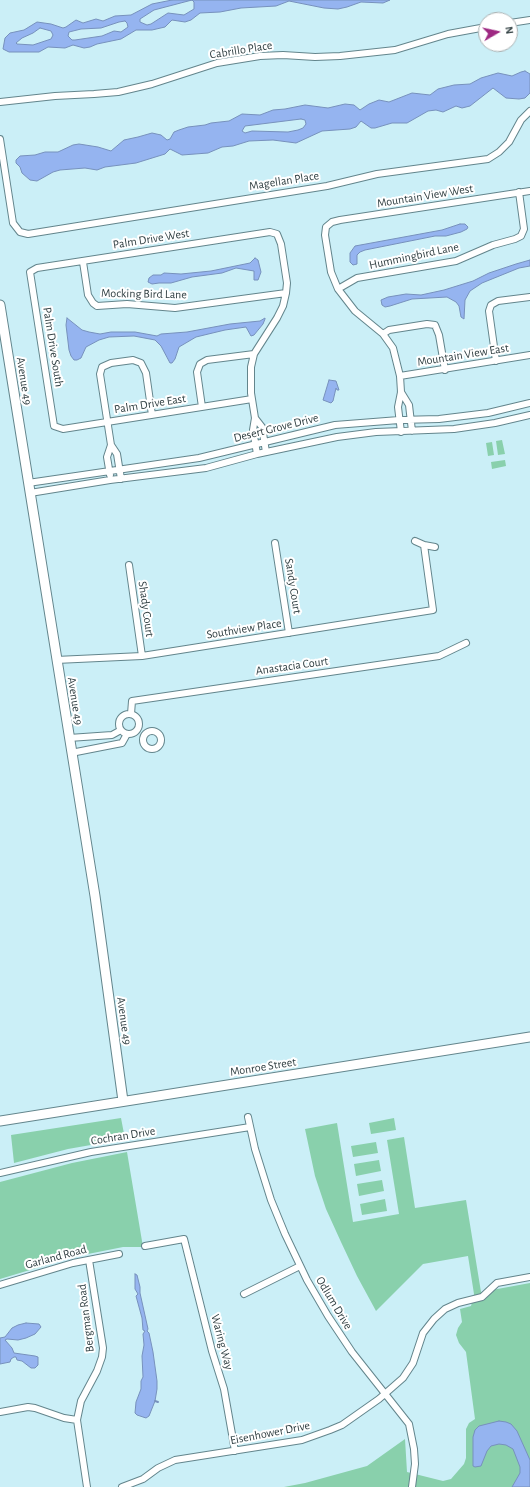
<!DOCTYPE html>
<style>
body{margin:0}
#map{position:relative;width:530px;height:1487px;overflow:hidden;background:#cbeff7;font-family:"Alegreya Sans",sans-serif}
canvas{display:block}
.north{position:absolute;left:478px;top:12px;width:40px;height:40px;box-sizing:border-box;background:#fff;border:1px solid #acb2b3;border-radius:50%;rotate:81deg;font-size:11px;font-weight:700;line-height:16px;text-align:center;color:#303f42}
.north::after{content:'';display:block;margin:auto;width:14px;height:18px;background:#9e2882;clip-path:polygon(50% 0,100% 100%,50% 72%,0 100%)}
</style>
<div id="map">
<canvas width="530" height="1487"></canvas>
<div class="north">N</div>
</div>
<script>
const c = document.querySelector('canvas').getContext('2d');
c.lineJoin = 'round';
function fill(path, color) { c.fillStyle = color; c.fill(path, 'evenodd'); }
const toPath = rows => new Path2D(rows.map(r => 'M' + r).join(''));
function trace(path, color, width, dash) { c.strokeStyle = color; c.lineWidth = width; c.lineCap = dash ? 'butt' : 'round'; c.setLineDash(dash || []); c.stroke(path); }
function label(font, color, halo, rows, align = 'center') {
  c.font = font + ' "Alegreya Sans",sans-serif'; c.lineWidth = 4; c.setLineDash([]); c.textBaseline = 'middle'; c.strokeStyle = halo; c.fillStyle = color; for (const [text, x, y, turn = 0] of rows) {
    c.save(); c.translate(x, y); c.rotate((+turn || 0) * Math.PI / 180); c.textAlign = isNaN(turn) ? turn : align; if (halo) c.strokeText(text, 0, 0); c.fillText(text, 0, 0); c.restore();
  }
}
fill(toPath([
 [502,440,505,454,498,455,496,441],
 [492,442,494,455,488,456,486,443],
 [505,460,506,466,492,469,491,462],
 [121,1118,125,1139,68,1149,14,1163,11,1135],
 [394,1118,396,1130,371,1134,369,1123],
 [337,1123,353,1222,399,1214,387,1140,404,1137,415,1208,466,1200,481,1292,530,1283,530,1487,284,1487,305,1483,367,1466,405,1439,407,1472,443,1481,451,1479,464,1464,466,1458,466,1429,469,1423,475,1419,466,1352,459,1343,456,1335,458,1328,462,1322,460,1309,471,1306,474,1294,468,1256,423,1264,376,1311,357,1276,341,1242,326,1209,315,1176,305,1129],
 [376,1142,378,1153,353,1157,351,1146],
 [127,1152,143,1247,123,1247,73,1257,0,1279,0,1182,72,1163],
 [379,1160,381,1171,356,1176,354,1164],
 [382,1180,384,1191,359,1196,357,1184],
 [385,1199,387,1211,362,1215,360,1204]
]), '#89d0ac');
const water = toPath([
 [172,0,390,0,383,3,361,2,347,7,338,9,324,8,289,1,276,6,241,8,220,12,200,13,191,20,185,22,172,20,165,27,152,30,136,30,121,39,97,44,90,47,84,48,73,45,65,48,48,47,39,52,9,52,3,49,5,38,10,33,24,30,37,22,51,24,63,28,66,27,76,20,83,23,96,19,103,21,115,16,131,15,152,4,172,0],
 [192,0,194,2,194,9,184,15,168,13,151,24,147,25,140,22,140,19,154,10,192,0],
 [125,21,127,23,128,27,121,32,114,31,102,36,75,40,72,40,68,36,69,32,81,29,101,28,119,22,125,21],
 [40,28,51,31,53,35,51,39,33,45,17,44,16,43,22,38,33,33,40,28],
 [525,71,530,74,530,93,525,98,519,99,506,98,493,88,470,106,462,108,456,106,443,112,436,110,428,111,407,123,392,123,375,128,371,128,361,121,356,127,350,129,322,131,296,143,273,140,249,141,233,146,222,147,208,153,182,155,170,149,165,154,136,163,105,167,97,170,85,168,60,170,53,172,37,181,30,180,22,173,20,167,16,163,16,160,20,156,35,155,45,152,58,152,73,145,79,144,98,147,111,151,124,140,138,137,152,133,161,135,167,140,170,139,174,132,179,130,188,127,205,125,211,123,229,121,242,114,260,115,273,110,285,109,305,105,328,108,345,104,354,105,360,110,369,104,379,100,389,102,412,93,430,95,438,89,454,85,470,84,481,78,498,73,512,76,521,72,525,71],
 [301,119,305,120,306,124,303,128,298,130,288,132,252,131,245,133,242,131,245,126,301,119],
 [460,224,465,224,468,227,467,229,461,232,446,236,435,236,365,250,360,252,357,255,357,264,353,265,350,262,350,253,355,246,442,230,460,224],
 [255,258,258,260,261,272,258,280,254,280,254,271,236,268,222,273,192,277,171,283,159,283,152,284,148,282,149,278,153,275,161,275,164,273,181,274,211,271,250,263,255,258],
 [530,260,530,266,519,268,482,283,470,291,465,300,464,319,461,317,459,306,456,302,447,297,412,299,390,306,385,307,382,305,381,300,388,297,406,294,421,295,444,290,473,281,489,273,516,264,530,260],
 [67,318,82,330,89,332,100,334,111,332,135,332,157,336,161,334,187,332,230,324,260,321,265,318,265,319,263,324,254,335,251,336,246,327,225,330,196,337,179,347,175,359,172,363,170,363,161,346,155,340,134,336,109,337,99,340,86,347,81,358,77,360,74,360,71,356,69,350,66,325,67,318],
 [329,380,336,381,339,390,337,390,336,388,333,401,331,403,323,400,329,380],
 [135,1274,137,1275,140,1287,140,1293,148,1329,147,1331,149,1333,153,1352,157,1381,157,1389,155,1401,149,1416,146,1418,137,1415,135,1413,136,1402,141,1389,141,1381,143,1377,142,1356,144,1345,143,1334,145,1331,143,1330,142,1318,136,1296,138,1294,135,1289,135,1274],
 [26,1323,39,1324,41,1327,35,1334,26,1338,18,1340,7,1339,5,1340,12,1348,14,1353,35,1356,38,1357,38,1365,35,1368,31,1368,22,1361,17,1360,16,1357,14,1357,11,1359,10,1362,0,1364,0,1338,5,1337,12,1328,18,1325,26,1323],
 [499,1421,506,1422,511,1424,517,1431,530,1460,530,1487,512,1487,520,1473,520,1467,513,1449,506,1445,499,1444,491,1446,487,1451,481,1466,475,1467,473,1466,473,1437,475,1430,479,1426,499,1421]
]);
fill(water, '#95b4f0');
trace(water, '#7791bc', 1);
trace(toPath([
 [155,1401,158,1402]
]), '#7791bc', 2);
const street = toPath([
 [510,23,530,20],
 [0,102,55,96,94,94,118,92,152,84,217,63,260,56,283,55,315,57,340,56,395,50,448,34,486,27],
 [0,139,13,223,20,232,28,234,327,186,377,174,488,159,499,152,509,142,521,120,530,111],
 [83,262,88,295,93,303,97,306,127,304,175,308,286,293],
 [338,289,357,278,456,261,493,245,515,239,521,236,524,229,519,192],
 [383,334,389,330,427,324,435,325,439,335,445,370],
 [496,361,489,311,491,305,498,301,530,297],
 [400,376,530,355],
 [401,392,409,405,412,431],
 [252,399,63,429,54,426,30,272,37,268,270,232,277,234,281,244,287,283,286,293,283,306,277,318,254,354,251,367,251,393,255,418,253,430,257,454],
 [202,407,197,372,200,364,207,360,254,354],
 [255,418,262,427,266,452],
 [401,432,398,407,401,392,400,376,393,348,383,334,355,311,338,289,331,272,325,235,326,227,332,222,340,220,530,191],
 [111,445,117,454,121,479],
 [110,475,107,457,111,445,100,374,102,367,111,363,133,360,141,363,146,373,152,415],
 [28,483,199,458,335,425,399,420,439,419,488,413,530,403],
 [30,493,110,480,206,468,257,454,337,437,376,432,454,429,495,423,530,415],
 [415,541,424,545,435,547],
 [275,543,289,633],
 [129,565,142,656],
 [56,660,142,656,433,610,424,545],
 [131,714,132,701,439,656,466,643],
 '119 724a10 10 0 1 1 20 0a10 10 0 1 1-20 0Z',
 '143 740a9 9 0 1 1 18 0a9 9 0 1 1-18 0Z',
 [69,738,112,735,121,730],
 [71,753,122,743,127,734],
 [248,1117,255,1149,271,1200,285,1234,307,1280,328,1316,352,1352,409,1424,414,1449,415,1464,412,1487],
 [0,1173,91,1152,250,1127],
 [145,1246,184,1239,212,1351,224,1389,235,1451],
 [0,1285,73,1263,119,1254],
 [244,1294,300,1266],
 [0,1412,28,1407,35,1408,64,1418,77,1420],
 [87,1487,77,1420,81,1401,97,1371,102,1357,103,1348,89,1260],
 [122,1487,143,1479,158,1468,175,1460,302,1440,330,1430,342,1425,379,1399,403,1378,413,1363,423,1333,434,1319,445,1309,458,1303,482,1297,497,1283,530,1277]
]);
const secondary = toPath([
 [0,305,95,896,123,1101],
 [0,1121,530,1037]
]);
trace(street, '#63858c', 8);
trace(secondary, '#63858c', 11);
trace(street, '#fff', 6);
trace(secondary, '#fff', 9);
label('12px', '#303f42', '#fff', [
 ["Cabrillo Place",241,50,-9],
 ["Magellan Place",284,181,-9],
 ["Mountain View West",425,196,-9],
 ["Palm Drive West",151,239,-9],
 ["Hummingbird Lane",414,256,-12],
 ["Mocking Bird Lane",144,294,1],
 ["Palm Drive South",53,347,81],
 ["Mountain View East",463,355,-9],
 ["Avenue 49",24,381,81],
 ["Palm Drive East",150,404,-9],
 ["Desert Grove Drive",276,428,-14],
 ["Sandy Court",293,586,81],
 ["Shady Court",146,609,82],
 ["Southview Place",244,629,-9],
 ["Anastacia Court",292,666,-8],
 ["Avenue 49",75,701,81],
 ["Avenue 49",124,1021,82],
 ["Monroe Street",263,1067,-9],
 ["Cochran Drive",123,1136,-9],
 ["Garland Road",56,1257,-15],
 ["Odlum Drive",334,1303,59],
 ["Bergman Road",86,1318,-97],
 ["Waring Way",222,1342,75],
 ["Eisenhower Drive",270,1433,-11]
]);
</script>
